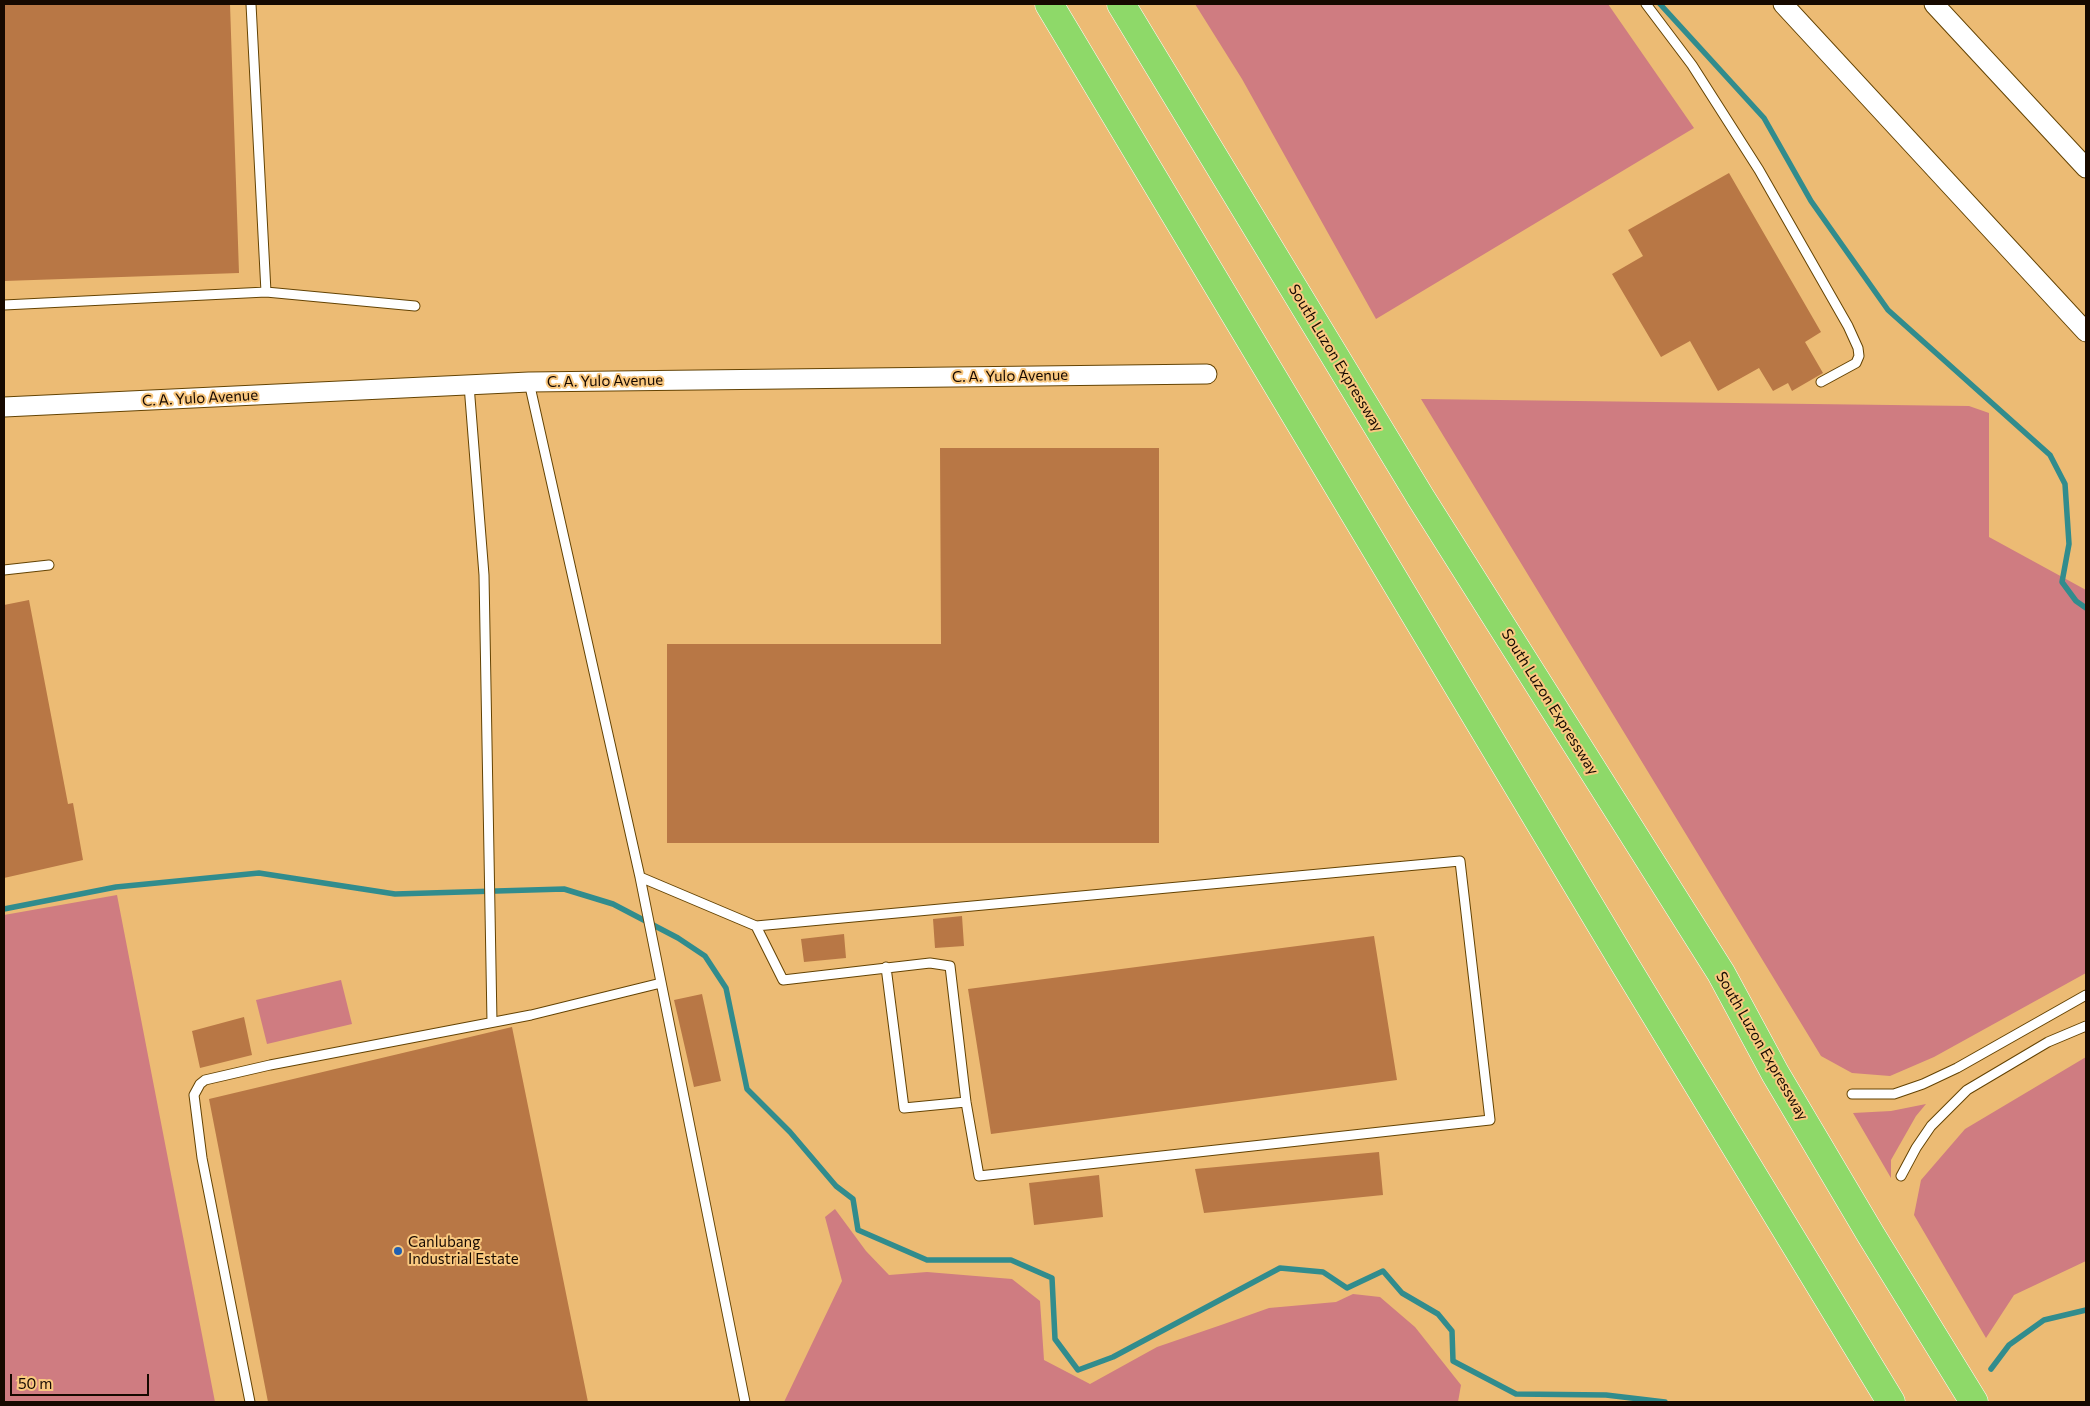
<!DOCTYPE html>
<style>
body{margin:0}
#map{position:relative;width:2090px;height:1406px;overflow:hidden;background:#ecbb74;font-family:Commissioner,sans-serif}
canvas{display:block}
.frame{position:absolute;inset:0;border:5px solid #160900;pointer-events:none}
.scale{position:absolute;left:10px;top:1374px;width:139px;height:22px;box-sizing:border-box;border:2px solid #160900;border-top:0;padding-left:6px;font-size:15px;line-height:18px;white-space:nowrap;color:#160900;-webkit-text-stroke:4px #f9c880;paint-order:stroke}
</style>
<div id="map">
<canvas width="2090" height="1406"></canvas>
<div class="frame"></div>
<div class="scale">50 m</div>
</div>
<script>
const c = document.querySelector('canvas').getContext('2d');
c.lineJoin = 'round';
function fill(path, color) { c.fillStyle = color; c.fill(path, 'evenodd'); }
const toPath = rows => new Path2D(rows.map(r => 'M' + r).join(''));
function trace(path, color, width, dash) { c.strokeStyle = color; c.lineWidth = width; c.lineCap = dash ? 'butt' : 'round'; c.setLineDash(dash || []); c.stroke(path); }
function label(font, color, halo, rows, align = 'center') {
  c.font = font + ' Commissioner,sans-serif'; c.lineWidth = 4; c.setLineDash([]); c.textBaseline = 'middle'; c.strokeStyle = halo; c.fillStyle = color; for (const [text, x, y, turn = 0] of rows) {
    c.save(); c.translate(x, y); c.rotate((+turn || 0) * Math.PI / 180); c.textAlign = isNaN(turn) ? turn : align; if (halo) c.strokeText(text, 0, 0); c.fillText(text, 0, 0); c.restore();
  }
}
fill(toPath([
 [1195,4,1608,4,1694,128,1376,319,1242,79],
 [1421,399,1969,406,1989,413,1989,537,2086,590,2086,973,1934,1057,1890,1076,1852,1073,1821,1056],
 [117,895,215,1402,4,1402,4,915],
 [341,980,352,1024,267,1044,256,1000],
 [2086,1057,2086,1261,2014,1295,1986,1338,1914,1215,1921,1180,1965,1129],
 [1926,1104,1916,1116,1891,1160,1891,1178,1853,1113,1891,1111],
 [835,1209,866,1251,889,1275,927,1272,1012,1279,1040,1301,1044,1360,1090,1384,1157,1347,1224,1324,1269,1308,1336,1302,1353,1294,1380,1297,1415,1327,1461,1385,1458,1402,784,1402,842,1281,825,1217]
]), '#cf7c81');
trace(toPath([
 [1660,4,1764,118,1811,201,1888,310,2050,455,2065,484,2069,544,2062,582,2076,601,2086,608],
 [4,909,116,887,259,873,395,894,564,889,613,904,678,938,705,956,726,988,747,1089,790,1132,836,1186,853,1199,858,1230,927,1260,1011,1260,1052,1278,1055,1339,1078,1370,1113,1357,1280,1268,1323,1272,1347,1288,1383,1271,1402,1293,1438,1314,1452,1331,1453,1361,1516,1394,1606,1395,1665,1402],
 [1991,1369,2009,1345,2044,1320,2086,1310]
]), '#318c8d', 5.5);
fill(toPath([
 [4,4,230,4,239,273,4,281],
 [1729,173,1821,332,1805,342,1823,373,1792,391,1788,383,1773,391,1759,368,1718,391,1690,341,1661,357,1612,274,1643,256,1628,230],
 [940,448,1159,448,1159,843,667,843,667,644,941,644],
 [29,600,68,804,73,803,83,860,4,878,4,605],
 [962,916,964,946,935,948,933,919],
 [844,934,846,958,804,962,801,939],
 [1374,936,1397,1080,991,1134,968,989],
 [702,994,721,1081,694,1087,674,1000],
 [244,1017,252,1055,200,1068,192,1031],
 [512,1027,588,1402,268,1402,209,1099],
 [1379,1152,1383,1195,1204,1213,1195,1169],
 [1099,1175,1103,1217,1034,1225,1029,1183]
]), '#b87745');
const lane = toPath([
 [251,4,266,292],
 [1646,4,1692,65,1759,170,1848,326,1858,348,1859,356,1856,363,1821,382],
 [4,305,266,292,415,306],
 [529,382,640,877,745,1402],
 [469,385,484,575,492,1022],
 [4,570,49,565],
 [640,877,756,926,783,980,930,963,950,966,966,1102,979,1176,1490,1120,1460,861,756,926],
 [886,967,904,1108,966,1102],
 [1852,1094,1894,1094,1923,1084,1957,1068,2086,995],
 [1901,1176,1916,1148,1931,1126,1967,1090,2048,1042,2086,1026],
 [250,1402,202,1158,194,1095,200,1084,205,1080,270,1065,531,1015,661,983]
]);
const street = toPath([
 [1783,4,2086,332],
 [1934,4,2086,168],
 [4,407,529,382,1207,374]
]);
const highway = toPath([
 [1049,4,1624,963,1891,1402],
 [1121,4,1421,498,1721,973,1775,1073,1871,1235,1974,1402]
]);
trace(lane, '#644303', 11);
trace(street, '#644303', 21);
trace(highway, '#fff', 29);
trace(lane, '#fff', 9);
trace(street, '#fff', 19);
trace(highway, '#8ed969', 28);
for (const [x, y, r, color] of [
 [398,1251,5,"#2060b1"]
]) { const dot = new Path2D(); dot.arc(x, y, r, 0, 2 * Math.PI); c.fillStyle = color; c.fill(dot); trace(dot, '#f9c880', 2); }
label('15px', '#160900', '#f9c880', [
 ["South Luzon Expressway",1336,358,59],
 ["C. A. Yulo Avenue",1010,376,-1],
 ["C. A. Yulo Avenue",605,381,-1],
 ["C. A. Yulo Avenue",200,398,-3],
 ["South Luzon Expressway",1550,702,58],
 ["South Luzon Expressway",1762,1046,60]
]);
label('15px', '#160900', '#f9c880', [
 ["Canlubang",408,1242],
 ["Industrial Estate",408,1259]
], 'left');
</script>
